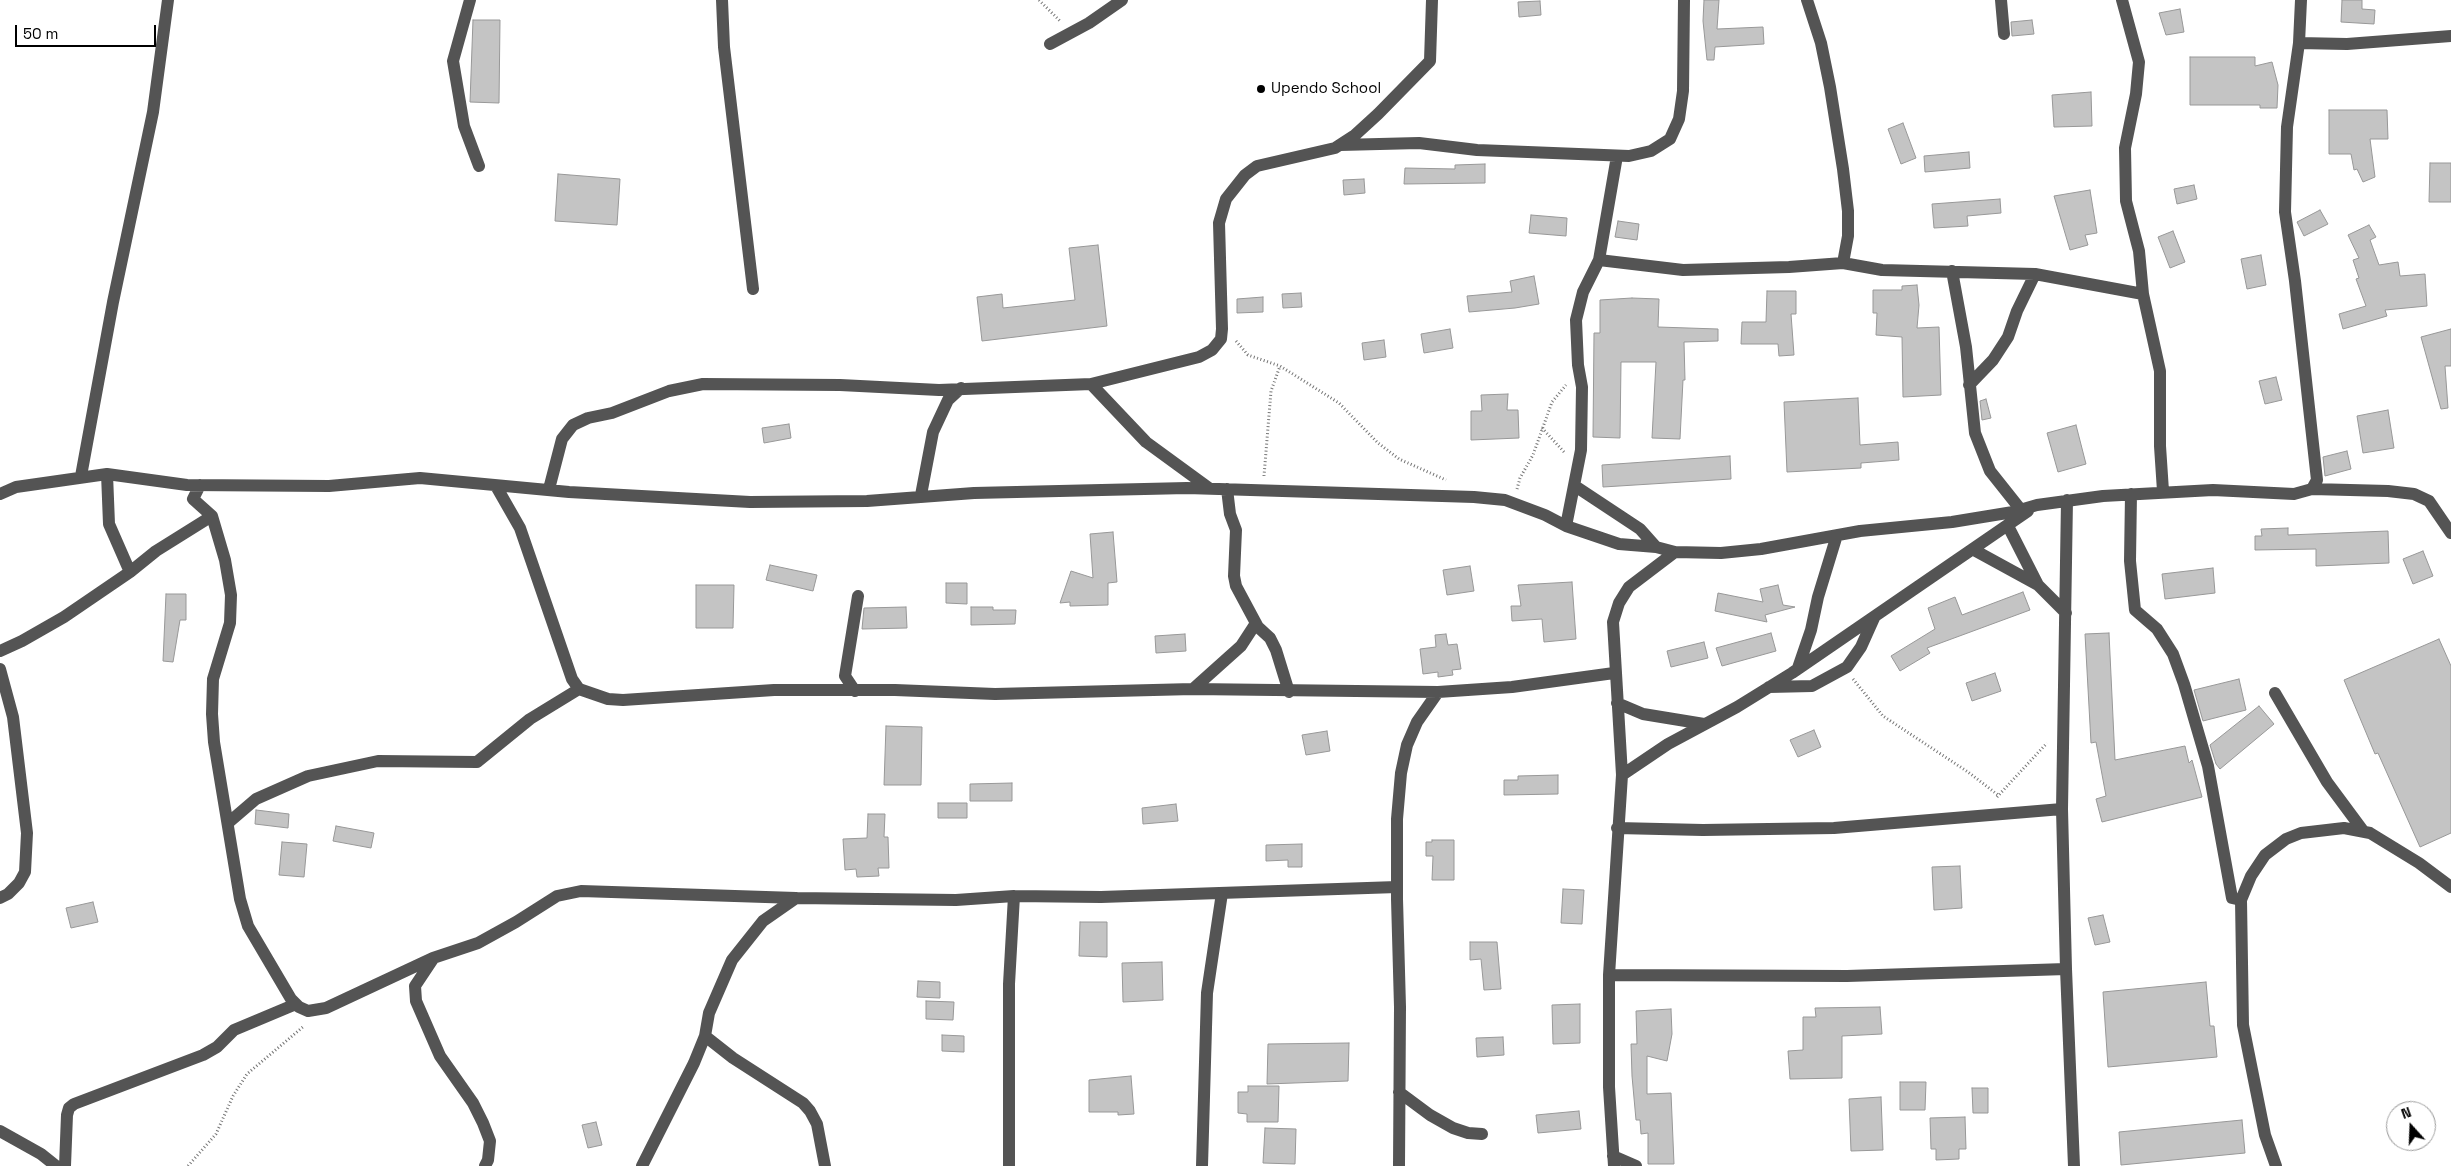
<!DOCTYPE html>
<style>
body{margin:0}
#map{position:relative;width:2451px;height:1166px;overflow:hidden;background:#fff;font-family:"Space Grotesk",sans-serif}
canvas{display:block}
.north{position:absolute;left:2386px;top:1101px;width:50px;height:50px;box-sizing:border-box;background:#fff;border:1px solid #999;border-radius:50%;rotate:340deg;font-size:14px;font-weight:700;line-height:20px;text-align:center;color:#000}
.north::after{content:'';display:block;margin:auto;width:18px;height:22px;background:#000;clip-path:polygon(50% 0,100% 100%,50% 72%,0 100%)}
.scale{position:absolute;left:15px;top:25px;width:141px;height:22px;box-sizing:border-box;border:2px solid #000;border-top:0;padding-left:6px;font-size:15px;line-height:18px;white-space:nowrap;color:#000;-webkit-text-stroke:4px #fff;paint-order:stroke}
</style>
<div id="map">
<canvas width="2451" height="1166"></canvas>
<div class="north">N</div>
<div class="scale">50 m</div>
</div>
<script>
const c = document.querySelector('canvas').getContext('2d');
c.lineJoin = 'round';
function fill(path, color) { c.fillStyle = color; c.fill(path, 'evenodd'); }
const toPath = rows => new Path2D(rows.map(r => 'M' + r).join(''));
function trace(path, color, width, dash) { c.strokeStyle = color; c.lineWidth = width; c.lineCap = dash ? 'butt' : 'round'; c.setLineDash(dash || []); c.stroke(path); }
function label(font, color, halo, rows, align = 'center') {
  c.font = font + ' "Space Grotesk",sans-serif'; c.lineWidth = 5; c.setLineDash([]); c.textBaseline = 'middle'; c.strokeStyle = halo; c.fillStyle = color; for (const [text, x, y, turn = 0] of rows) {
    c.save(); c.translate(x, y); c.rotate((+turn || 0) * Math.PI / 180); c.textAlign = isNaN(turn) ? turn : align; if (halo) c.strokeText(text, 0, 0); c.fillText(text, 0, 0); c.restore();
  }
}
const building = toPath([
 [1704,0,1719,0,1717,29,1763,27,1764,44,1715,47,1714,60,1707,60,1703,21,1704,0],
 [2342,0,2362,0,2362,9,2375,10,2374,24,2341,22,2342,0],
 [1540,1,1541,15,1519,17,1518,2,1540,1],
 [2180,9,2184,32,2166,35,2159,13,2180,9],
 [473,20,500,20,499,103,470,102,473,20],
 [2032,20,2034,34,2012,36,2011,22,2032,20],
 [2190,57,2255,57,2255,66,2272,62,2278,85,2277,108,2260,108,2260,105,2190,105,2190,57],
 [2091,92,2092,126,2054,127,2052,95,2091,92],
 [2329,110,2387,110,2388,139,2370,139,2375,177,2363,182,2357,169,2354,170,2351,154,2329,154,2329,110],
 [1903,123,1916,158,1901,164,1888,129,1903,123],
 [1969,152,1970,168,1925,172,1924,156,1969,152],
 [2430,163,2451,163,2451,202,2429,202,2430,163],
 [1485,164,1485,183,1404,184,1405,168,1455,169,1455,165,1485,164],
 [558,174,620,179,617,225,555,221,558,174],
 [1364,179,1365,193,1344,195,1343,180,1364,179],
 [2194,185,2197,199,2177,204,2174,189,2194,185],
 [2090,190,2097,233,2085,235,2088,245,2070,250,2054,196,2090,190],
 [2000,199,2001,213,1967,216,1968,226,1934,228,1932,204,2000,199],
 [2320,210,2328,224,2304,236,2297,222,2320,210],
 [1531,215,1567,218,1566,236,1529,233,1531,215],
 [1618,221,1639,224,1637,240,1615,237,1618,221],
 [2369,225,2376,237,2370,240,2379,265,2398,262,2400,276,2425,274,2427,306,2385,310,2387,316,2343,329,2339,314,2366,306,2356,279,2359,278,2353,260,2359,258,2348,235,2369,225],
 [2173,231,2185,262,2170,268,2158,237,2173,231],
 [1098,245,1107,326,982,341,977,297,1002,294,1003,308,1075,300,1069,248,1098,245],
 [2261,255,2266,285,2247,289,2241,259,2261,255],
 [1534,276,1539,304,1515,308,1469,312,1467,296,1512,292,1510,281,1534,276],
 [1917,285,1919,305,1917,328,1939,327,1941,395,1903,397,1902,337,1876,335,1877,313,1873,313,1873,290,1902,290,1902,286,1917,285],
 [1767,291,1796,291,1796,314,1791,314,1794,355,1779,356,1778,344,1741,344,1742,322,1766,322,1767,291],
 [1301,293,1302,307,1283,308,1282,294,1301,293],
 [1263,297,1263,312,1237,313,1237,299,1263,297],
 [1632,298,1659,299,1658,327,1718,329,1718,341,1684,342,1685,380,1683,380,1680,439,1652,438,1656,362,1621,362,1620,438,1593,437,1594,333,1600,333,1600,300,1632,298],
 [1450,329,1453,348,1424,353,1421,334,1450,329],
 [2451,329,2451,366,2445,366,2448,408,2441,409,2421,337,2451,329],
 [1384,340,1386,357,1364,360,1362,343,1384,340],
 [2276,377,2282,400,2265,404,2259,381,2276,377],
 [1508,394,1507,410,1518,410,1519,438,1471,440,1471,411,1482,411,1481,395,1508,394],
 [1858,398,1860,445,1898,442,1899,460,1861,463,1861,468,1787,472,1784,402,1858,398],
 [1986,399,1991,418,1982,420,1980,401,1986,399],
 [2388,410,2394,448,2363,453,2357,416,2388,410],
 [789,424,791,438,764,443,762,428,789,424],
 [2076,425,2086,464,2058,472,2047,433,2076,425],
 [2347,451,2351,469,2325,476,2323,457,2347,451],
 [1730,456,1731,479,1603,487,1602,465,1730,456],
 [2288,528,2288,535,2388,531,2389,563,2316,566,2316,549,2255,550,2255,536,2262,536,2261,529,2288,528],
 [1113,532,1117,582,1108,583,1108,605,1070,606,1070,602,1060,603,1071,571,1093,578,1090,534,1113,532],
 [2423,551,2433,576,2413,584,2403,559,2423,551],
 [770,565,817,575,813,591,766,580,770,565],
 [1470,566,1474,591,1447,595,1443,570,1470,566],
 [2213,568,2215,593,2165,599,2162,574,2213,568],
 [1572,582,1576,639,1544,642,1542,619,1512,621,1511,606,1521,606,1518,585,1572,582],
 [946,583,967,583,967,604,946,603,946,583],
 [696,585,734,585,733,628,696,628,696,585],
 [1778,585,1783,605,1795,607,1765,615,1767,622,1715,611,1718,593,1763,602,1760,589,1778,585],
 [2023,592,2030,610,1927,648,1930,653,1900,671,1891,656,1935,629,1928,608,1955,597,1962,615,2023,592],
 [166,594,186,594,186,620,180,620,173,662,163,661,166,594],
 [906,607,907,628,862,629,864,608,906,607],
 [971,607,993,607,993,610,1016,610,1015,624,971,625,971,607],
 [1771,633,1776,651,1722,666,1716,648,1771,633],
 [2109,633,2115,760,2185,746,2189,763,2192,760,2202,797,2102,822,2096,799,2106,796,2096,742,2091,743,2085,634,2109,633],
 [1185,634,1186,651,1156,653,1155,636,1185,634],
 [1446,634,1448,645,1457,644,1461,669,1452,670,1453,675,1438,677,1438,672,1423,674,1420,649,1436,647,1435,635,1446,634],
 [2439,639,2451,666,2451,833,2420,847,2378,753,2375,754,2344,680,2439,639],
 [1704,642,1708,658,1671,667,1667,651,1704,642],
 [1995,673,2001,691,1972,701,1966,683,1995,673],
 [2239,679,2246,710,2203,721,2194,690,2239,679],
 [2259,706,2274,724,2220,769,2216,764,2210,745,2259,706],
 [886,726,922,727,921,785,884,785,886,726],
 [1814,730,1821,747,1798,757,1790,740,1814,730],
 [1327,731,1330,751,1306,755,1302,735,1327,731],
 [1558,775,1558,794,1504,795,1504,780,1518,780,1518,776,1558,775],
 [1012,783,1012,801,970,801,970,784,1012,783],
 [938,803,967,803,967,818,938,818,938,803],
 [1176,804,1178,821,1143,824,1142,808,1176,804],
 [256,810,289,814,288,828,255,824,256,810],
 [868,814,885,814,884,837,888,837,889,868,878,868,879,876,857,877,856,869,845,870,843,839,867,838,868,814],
 [336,826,374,833,371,848,333,841,336,826],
 [1432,840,1454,840,1454,880,1432,880,1433,856,1426,856,1426,842,1432,842,1432,840],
 [282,842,307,844,304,877,279,875,282,842],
 [1302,844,1302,867,1288,867,1288,860,1266,861,1266,845,1302,844],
 [1960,866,1962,908,1934,910,1932,867,1960,866],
 [1563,889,1584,890,1582,924,1561,923,1563,889],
 [93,902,98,922,71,928,66,908,93,902],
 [2103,915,2110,942,2095,945,2088,918,2103,915],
 [1080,922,1107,922,1107,957,1079,956,1080,922],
 [1470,942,1497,942,1501,989,1484,990,1481,959,1470,960,1470,942],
 [1162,962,1163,1000,1123,1002,1122,963,1162,962],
 [918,981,940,982,940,998,917,997,918,981],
 [2206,982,2210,1026,2214,1026,2217,1057,2108,1067,2103,992,2206,982],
 [926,1001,954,1002,953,1020,926,1019,926,1001],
 [1580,1004,1580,1043,1553,1044,1552,1005,1580,1004],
 [1880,1007,1882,1034,1842,1036,1842,1078,1790,1079,1788,1051,1803,1050,1803,1017,1816,1017,1815,1008,1880,1007],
 [1671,1009,1672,1034,1667,1061,1647,1056,1647,1094,1671,1093,1674,1164,1648,1164,1648,1133,1641,1134,1640,1120,1636,1120,1632,1076,1631,1044,1637,1044,1636,1011,1671,1009],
 [942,1035,964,1036,964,1052,942,1051,942,1035],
 [1503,1037,1504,1055,1477,1057,1476,1038,1503,1037],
 [1349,1043,1348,1081,1267,1084,1268,1044,1349,1043],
 [1131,1076,1134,1114,1118,1115,1118,1112,1089,1112,1089,1080,1131,1076],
 [1900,1082,1926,1082,1925,1110,1900,1110,1900,1082],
 [1248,1086,1279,1086,1278,1122,1247,1122,1247,1114,1238,1113,1238,1092,1248,1092,1248,1086],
 [1972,1088,1988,1088,1988,1113,1973,1113,1972,1088],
 [1881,1097,1883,1150,1851,1151,1849,1099,1881,1097],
 [1579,1111,1581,1129,1538,1133,1536,1115,1579,1111],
 [1965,1117,1966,1149,1959,1149,1959,1159,1936,1160,1936,1149,1931,1149,1930,1118,1965,1117],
 [2242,1120,2245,1153,2121,1165,2119,1132,2242,1120],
 [596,1122,602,1145,588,1148,582,1125,596,1122],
 [1265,1128,1296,1129,1295,1164,1263,1163,1265,1128]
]);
fill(building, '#c4c4c4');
trace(building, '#989898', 1);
trace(toPath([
 [1039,0,1061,22],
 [1236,341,1248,355,1280,366,1339,403,1378,443,1399,459,1446,480],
 [1542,428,1565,453],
 [1264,476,1271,391,1280,366],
 [1517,489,1520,478,1533,455,1552,402,1566,385],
 [1853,679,1883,716,1968,772,1998,795],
 [1997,797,2047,743],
 [188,1166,216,1134,233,1096,247,1074,304,1026]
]), '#767676', 3, [1, 2.5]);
trace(toPath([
 [470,0,453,61,464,126,479,166],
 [722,0,724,47,753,289],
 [1807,0,1821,43,1830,87,1843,169,1848,211,1848,236,1843,263],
 [2001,0,2004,34],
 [2122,0,2139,62,2136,94,2125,148,2126,201,2139,251,2143,294,2160,371,2160,446,2163,491],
 [2301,0,2299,43,2287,127,2285,212,2295,281,2317,480,2312,489],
 [2299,43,2347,44,2451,36],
 [1050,44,1089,23,1122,0],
 [1340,145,1419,143,1477,150,1629,156,1651,151,1670,139,1679,119,1683,91,1684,0],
 [1599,260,1683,270,1789,267,1843,263,1882,270,2035,274,2143,294],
 [1952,271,1966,347,1975,433,1990,471,2021,510],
 [1091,384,1146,442,1209,488],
 [1969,385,1993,360,2008,337,2017,311,2035,274],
 [107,474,109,524,130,572],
 [81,476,113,302,153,112,168,0],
 [200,485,193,499,212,516,225,560,231,595,230,623,213,679,212,714,214,742,240,899,248,926,291,999,299,1007,308,1011,326,1008,433,958,478,943,516,922,557,896,581,891,796,898,956,900,1014,896,1101,897,1397,887],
 [496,486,520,528,572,679,579,689,608,699,623,700,774,690,895,690,995,694,1193,689,1438,692,1512,687,1614,673],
 [1575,486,1640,529,1656,547],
 [549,489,562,439,573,425,588,418,612,413,669,391,703,384,840,385,939,390,1091,384,1199,357,1212,350,1221,339,1222,329,1219,223,1226,199,1245,175,1257,166,1335,148,1355,135,1378,114,1430,61,1432,0],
 [1227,489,1230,514,1236,530,1234,576,1236,586,1258,627,1270,638,1276,650,1289,692],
 [0,494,16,487,107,474,187,485,329,486,420,478,569,492,750,502,867,501,974,493,1187,488,1474,497,1505,500,1545,515,1566,526,1619,544,1656,547,1675,552,1721,553,1761,549,1860,531,1952,522,2013,512,2037,505,2103,496,2213,490,2294,494,2312,489,2388,491,2414,494,2429,501,2451,533],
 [2131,494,2130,561,2135,610,2157,629,2173,654,2184,684,2208,766,2232,898,2241,900,2243,1025,2265,1135,2276,1166],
 [921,495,933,432,948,400,961,388],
 [2067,500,2062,809,2066,969,2074,1166],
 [1566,526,1581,450,1582,387,1578,365,1576,320,1583,292,1599,260,1617,156],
 [2008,526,2038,585],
 [1974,550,2038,585,2066,613],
 [0,651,22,641,64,617,130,572,156,551,212,516],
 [1798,668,1811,630,1818,597,1837,535],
 [0,669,13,717,27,833,25,872,19,883,8,894,0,898],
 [1769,687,1812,686,1847,667,1861,647,1874,618],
 [1193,689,1241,646,1256,623],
 [855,691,845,676,858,596],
 [2275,693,2327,782,2364,832],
 [1617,703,1643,714,1704,724],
 [1622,775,1668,744,1737,707,1792,673,2028,511],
 [228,823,256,799,308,776,378,761,477,762,530,719,579,689],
 [1617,828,1703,830,1834,828,2062,809],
 [2241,900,2251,876,2265,855,2286,839,2301,833,2344,828,2370,833,2419,863,2451,887],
 [433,959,415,986,416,1001,440,1056,473,1103,483,1123,490,1141,488,1160,485,1166],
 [1609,975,1847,976,2066,969],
 [705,1036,733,1058,803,1103,810,1111,817,1124,825,1166],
 [1399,1092,1430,1115,1453,1128,1468,1133,1482,1134],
 [0,1131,41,1154,56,1166],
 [1613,1156,1636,1166],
 [65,1166,67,1115,69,1108,74,1104,203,1055,217,1047,234,1030,296,1004],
 [642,1166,694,1063,705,1036,709,1013,732,960,763,921,796,898],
 [1009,1166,1009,984,1014,896],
 [1202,1166,1207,993,1222,893],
 [1399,1166,1400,1007,1397,899,1397,819,1401,773,1407,745,1417,722,1438,692],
 [1614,1166,1609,1087,1609,975,1622,775,1613,622,1619,603,1629,587,1675,552]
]), '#545454', 12);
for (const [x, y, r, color] of [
 [1261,89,5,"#000"]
]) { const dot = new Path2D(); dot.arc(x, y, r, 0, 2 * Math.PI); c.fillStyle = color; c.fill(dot); trace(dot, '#fff', 2); }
label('15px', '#000', '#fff', [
 ["Upendo School",1271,89]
], 'left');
</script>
